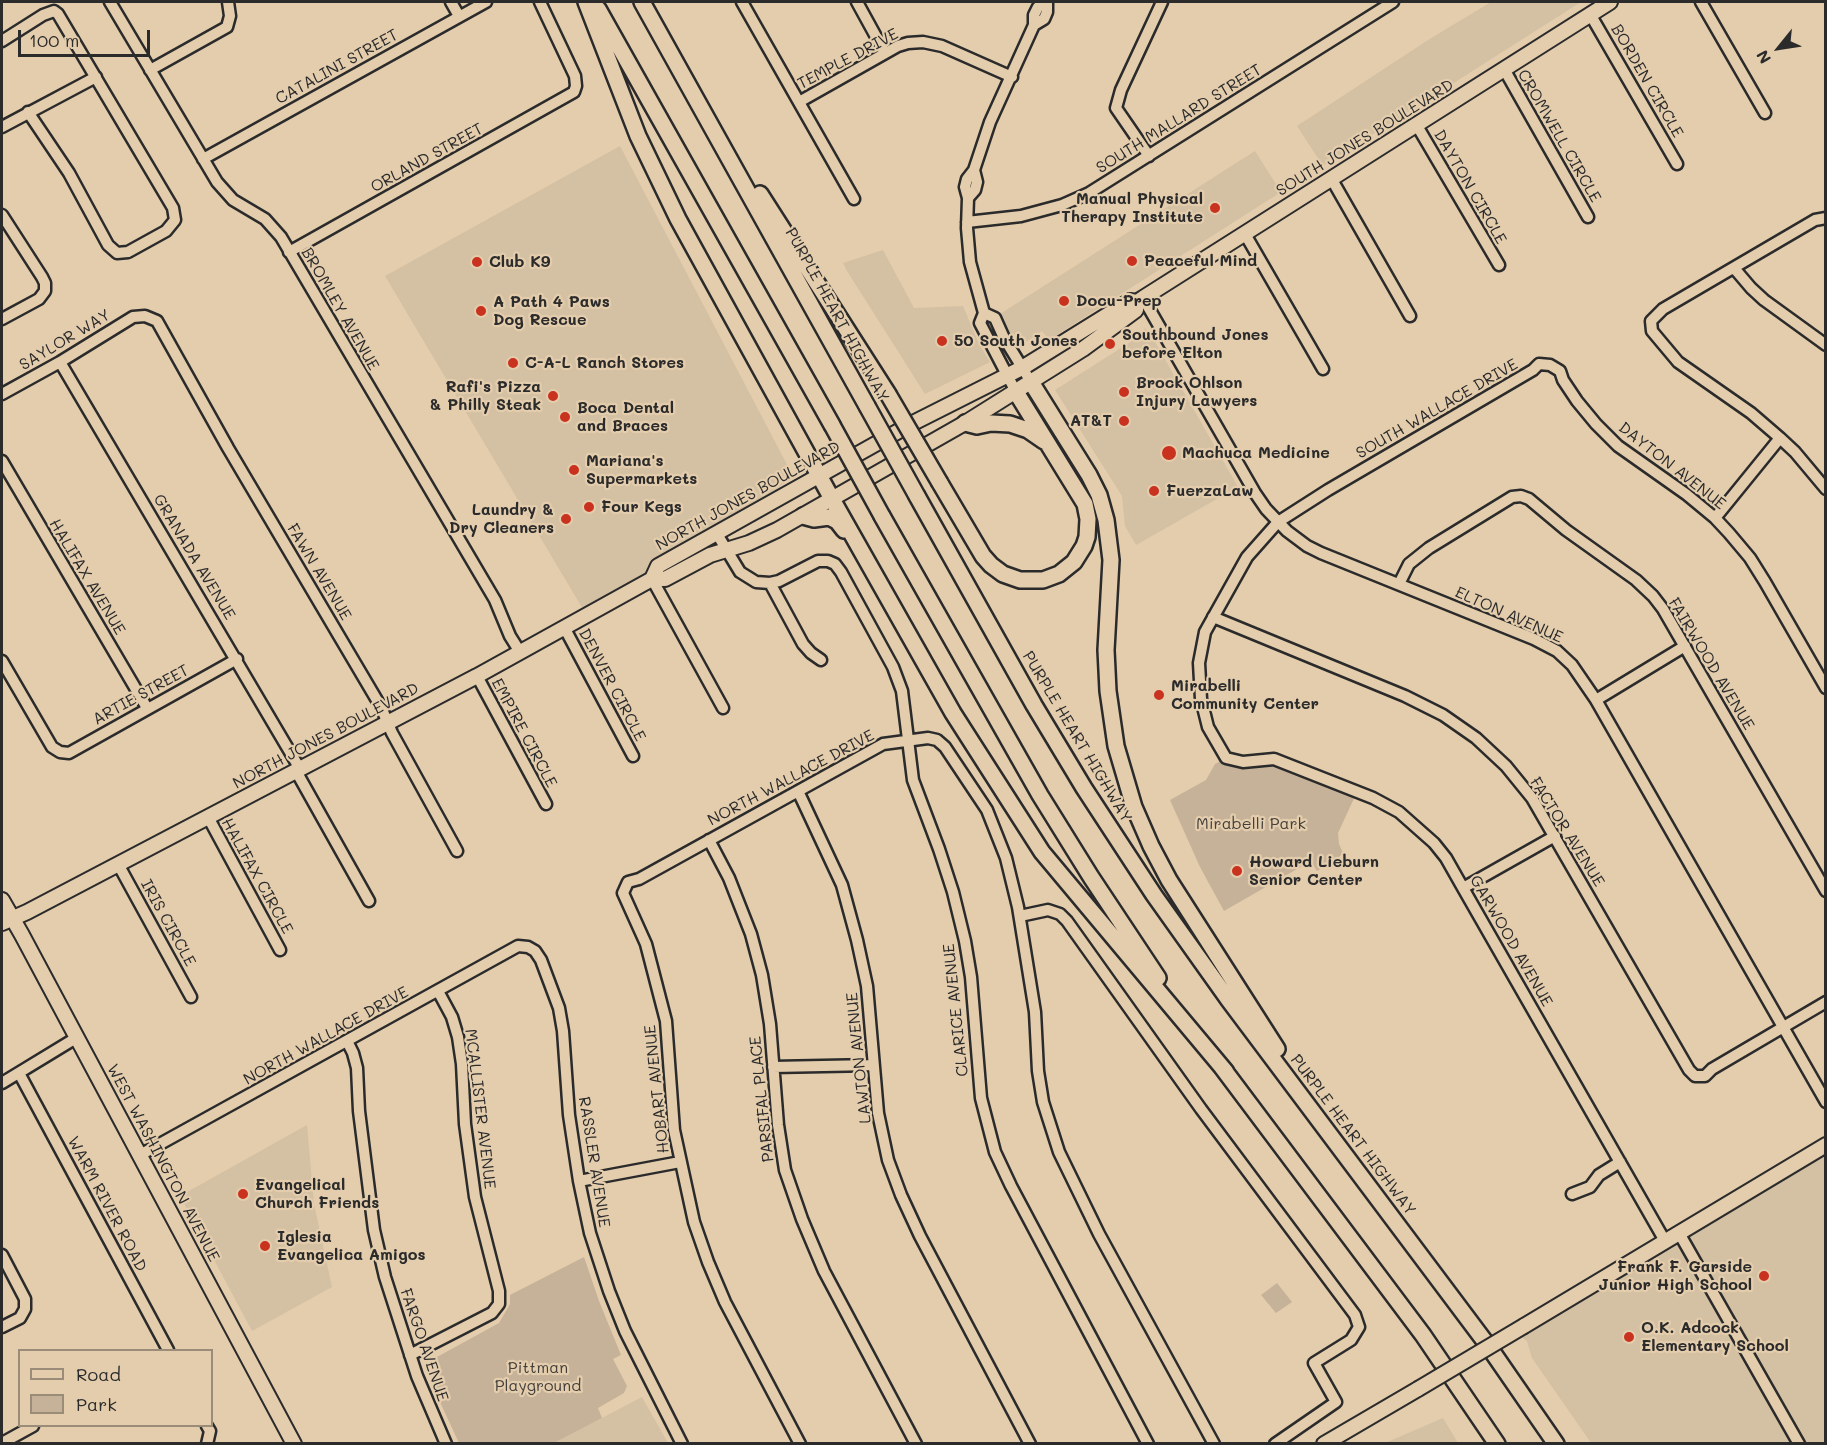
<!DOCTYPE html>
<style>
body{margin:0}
#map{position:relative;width:1827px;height:1445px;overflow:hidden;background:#e4cdad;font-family:Mali,sans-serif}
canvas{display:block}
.frame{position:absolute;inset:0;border:3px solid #2b2b2b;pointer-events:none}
.legend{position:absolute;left:18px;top:1349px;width:195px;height:78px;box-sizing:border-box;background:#e4cdad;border:2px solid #9a8c79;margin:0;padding:8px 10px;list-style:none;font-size:18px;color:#2b2b2b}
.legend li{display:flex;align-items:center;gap:12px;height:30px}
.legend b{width:30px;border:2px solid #9a8c79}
.north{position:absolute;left:1749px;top:18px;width:60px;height:60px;-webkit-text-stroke:4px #e4cdad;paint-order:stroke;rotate:240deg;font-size:16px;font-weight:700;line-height:24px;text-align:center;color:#2b2b2b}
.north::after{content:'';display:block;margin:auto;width:21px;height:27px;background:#2b2b2b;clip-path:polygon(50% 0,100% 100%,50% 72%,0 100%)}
.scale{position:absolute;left:18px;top:30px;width:132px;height:27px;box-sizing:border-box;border:3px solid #2b2b2b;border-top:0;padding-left:8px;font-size:18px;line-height:21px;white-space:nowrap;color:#2b2b2b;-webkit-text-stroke:4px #e4cdad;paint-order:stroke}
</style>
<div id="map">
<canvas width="1827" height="1445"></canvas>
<div class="frame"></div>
<ul class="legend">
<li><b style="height:8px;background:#e4cdad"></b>Road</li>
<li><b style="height:16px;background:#c6b298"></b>Park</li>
</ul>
<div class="north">N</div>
<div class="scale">100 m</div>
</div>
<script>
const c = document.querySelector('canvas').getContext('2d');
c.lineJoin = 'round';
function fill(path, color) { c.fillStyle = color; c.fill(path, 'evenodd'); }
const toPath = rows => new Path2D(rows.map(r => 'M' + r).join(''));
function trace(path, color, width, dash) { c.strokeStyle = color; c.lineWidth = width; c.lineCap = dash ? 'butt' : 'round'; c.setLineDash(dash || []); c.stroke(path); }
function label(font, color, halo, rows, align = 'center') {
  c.font = font + ' Mali,sans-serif'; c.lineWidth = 4.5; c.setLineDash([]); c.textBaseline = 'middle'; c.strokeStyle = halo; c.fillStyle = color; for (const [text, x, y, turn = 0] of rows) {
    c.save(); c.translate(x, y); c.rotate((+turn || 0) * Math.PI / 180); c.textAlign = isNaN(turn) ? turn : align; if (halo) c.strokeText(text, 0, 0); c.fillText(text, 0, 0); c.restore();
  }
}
fill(toPath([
 [1491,2,1581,2,1323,166,1297,126,1428,40],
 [620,146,793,476,695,555,587,616,385,276],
 [1255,151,1281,192,1049,340,1042,331,1017,348,1000,314],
 [883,250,914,308,963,306,979,344,990,362,925,394,847,271,843,263],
 [1145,328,1150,333,1238,487,1136,545,1125,526,1122,496,1055,390,1143,334],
 [307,1125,314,1204,332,1287,252,1331,180,1196],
 [1825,1145,1825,1443,1591,1443,1532,1358,1527,1341,1514,1332],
 [642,1397,668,1443,554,1443,602,1418],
 [1443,1418,1458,1443,1385,1443]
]), '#d4c0a2');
fill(toPath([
 [1226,758,1259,760,1357,792,1338,833,1339,844,1343,853,1337,859,1317,871,1311,861,1224,911,1200,867,1170,800,1206,780,1215,764],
 [584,1257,599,1301,621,1355,613,1359,627,1386,624,1393,598,1408,602,1418,554,1443,459,1443,439,1400,426,1363,499,1323,510,1304,510,1295],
 [1277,1283,1292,1302,1276,1313,1261,1295]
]), '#c6b298');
const minor = toPath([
 [110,2,217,182,233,200,265,219,281,237,495,600,510,636,520,652],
 [451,2,459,16],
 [742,2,854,199],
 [857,2,885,53],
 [1701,2,1765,113],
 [1590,14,1677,164],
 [1034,25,1044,19,1047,12,1047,2],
 [2,41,43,15,54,11,58,14,173,208,175,220,166,231,128,252,117,253,108,245,69,173,28,112],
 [1504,69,1588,217],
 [150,70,227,27,230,16,228,2],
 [799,102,898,46,908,43,923,42,942,46,1012,77],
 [1416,124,1499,265],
 [2,127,96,77],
 [1149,156,1116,108,1121,90,1162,2],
 [203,159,486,2],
 [1331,178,1410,316],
 [968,198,975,190,977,182,974,170],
 [2,215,42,277,45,283,45,291,39,299,2,319],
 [1826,218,1815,220,1663,309,1651,321,1652,331,1678,362,1751,413,1780,438,1795,452,1826,489],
 [967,222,1021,216,1062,205,1089,193,1393,2],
 [1245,234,1323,369],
 [289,252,574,92,576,86,575,76,540,2],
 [1734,268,1751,288,1764,300,1826,345],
 [1143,298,1255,493,1266,509,1287,531,1307,546,1321,553,1534,639,1557,651,1572,665,1596,700,1826,1102],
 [984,313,995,318,1004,338,1031,382],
 [60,362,300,769],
 [1016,392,980,323,984,313,970,262,967,228,968,198,965,187,967,179,974,170,990,122,1034,25,1034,15,1038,7,1047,2],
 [2,394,60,362,133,317,145,316,157,321,228,448,381,707,392,733,457,851],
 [2,461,147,708],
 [1715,518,1780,438],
 [717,534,740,572,756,582,770,583,779,581,818,561,828,561,835,564,841,572,893,667,902,691,913,780,939,849,953,892,965,941,971,977,981,1098,995,1152,1011,1186,1148,1444],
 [652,579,723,708],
 [770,583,803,644,811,653,821,660],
 [1399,584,1409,564,1429,548,1512,497,1521,496,1529,499,1566,530,1636,580,1653,596,1663,609,1826,891],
 [1213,617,1405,696,1443,715,1476,738,1506,766,1532,798,1689,1070,1695,1076,1705,1076,1712,1069,1826,1002],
 [564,627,633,756],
 [2,661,52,747,60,752,69,753,237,659],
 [477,676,546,804],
 [1596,700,1685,646],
 [296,771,369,901],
 [798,791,842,885,857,940,867,986,878,1113,888,1160,901,1195,920,1236,1030,1444],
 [208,817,280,950],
 [709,840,729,878,751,934,762,975,770,1024,778,1125,785,1170,802,1219,824,1271,916,1444],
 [118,864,191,997],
 [1463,888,1555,836],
 [1020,916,1048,910,1060,914,1067,921,1201,1109,1355,1315,1359,1327,1351,1340,1314,1363,1336,1402,1275,1444],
 [347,1041,353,1053,357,1068,359,1111,374,1230,385,1277,417,1376,446,1444],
 [773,1067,873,1065],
 [19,1073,168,1350],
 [2,1083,76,1038],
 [140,1155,518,946,528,947,535,951,541,960,559,1008,563,1031,569,1115,579,1181,590,1233,609,1291,625,1331,682,1444],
 [579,1181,680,1162],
 [1572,1194,1590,1187,1599,1175,1620,1162],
 [1679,1233,1799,1444],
 [1665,1241,1463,888,1446,858,1434,843,1399,812,1373,798,1274,759,1243,762,1226,758,1208,727,1201,699,1199,663,1205,632,1247,557,1278,522,1328,490,1533,370,1539,364,1550,365,1560,371,1563,380,1577,401,1596,424,1618,446,1686,494,1715,518,1729,533,1750,558,1765,582,1826,688],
 [2,1255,25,1299,25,1309,20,1318,2,1327],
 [410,1355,492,1313,499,1304,499,1291,475,1197,465,1124,462,1064,458,1037,452,1017,438,991],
 [207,1426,210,1431,207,1444],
 [4,1442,33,1426],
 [800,1444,725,1302,708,1262,694,1222,674,1130,666,1021,646,944,623,893,628,882,639,879,883,744,928,738,937,740,945,747,987,810,1006,858,1018,907,1035,1012,1038,1071,1043,1102,1059,1152,1099,1234,1214,1444]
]);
const major = toPath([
 [652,579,658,566,913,423,1022,368,1130,301,1137,302,1143,298,1610,2],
 [2,900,22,935,294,1444],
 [2,923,27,912,477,676,652,579,665,579,710,555,749,543,777,530,965,423,1083,349,1136,310,1137,302],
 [1524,1326,1826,1145],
 [1324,1444,1418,1389]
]);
const highway = toPath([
 [586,2,638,136,678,219,832,499,953,713,1042,852,1226,1072],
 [642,2,867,406],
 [598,9,832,425],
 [760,194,888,394],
 [1031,382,1089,475,1099,495,1106,520,1111,560,1106,650,1108,691,1116,746,1134,807,1151,846,1169,880,1277,1049],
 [965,423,977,426,991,423,1010,424,1028,430,1044,441],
 [940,483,983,556,991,565,1003,574,1020,580,1043,580,1059,574,1074,562,1084,546,1087,537,1088,519,1085,504,1016,392],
 [917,496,1034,705,1084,788,1154,895,1228,999,1489,1347,1556,1444],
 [803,516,814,519,829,517,837,521,844,530],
 [882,516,1040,795,1091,877,1158,978],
 [1221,1066,1423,1335,1497,1444]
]);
trace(minor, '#2b2b2b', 15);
trace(major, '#2b2b2b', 18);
trace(highway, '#2b2b2b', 20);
trace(minor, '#e4cdad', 10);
trace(major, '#e4cdad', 14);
trace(highway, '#e4cdad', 15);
const majorBridge = toPath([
 [1418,1389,1524,1326]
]);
const highwayBridge = toPath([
 [888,394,940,483],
 [867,406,917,496],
 [832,425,882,516]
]);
trace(majorBridge, '#2b2b2b', 18, []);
trace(highwayBridge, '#2b2b2b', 20, []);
trace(majorBridge, '#e4cdad', 14);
trace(highwayBridge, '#e4cdad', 15);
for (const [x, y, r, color] of [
 [1215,208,6,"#c8321e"],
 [1132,261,6,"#c8321e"],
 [477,262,6,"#c8321e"],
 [1064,301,6,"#c8321e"],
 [481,311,6,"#c8321e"],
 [942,341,6,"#c8321e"],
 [1110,344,6,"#c8321e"],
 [513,363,6,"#c8321e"],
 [1124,392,6,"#c8321e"],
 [553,396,6,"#c8321e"],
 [565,417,6,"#c8321e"],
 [1124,421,6,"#c8321e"],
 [1169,453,8,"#c8321e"],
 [574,470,6,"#c8321e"],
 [1154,491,6,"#c8321e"],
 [589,507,6,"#c8321e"],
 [566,519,6,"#c8321e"],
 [1159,695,6,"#c8321e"],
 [1237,871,6,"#c8321e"],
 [243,1194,6,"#c8321e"],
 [265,1246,6,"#c8321e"],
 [1764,1276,6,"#c8321e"],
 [1629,1337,6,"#c8321e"]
]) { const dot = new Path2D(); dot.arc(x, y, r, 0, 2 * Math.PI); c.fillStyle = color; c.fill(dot); trace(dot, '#e4cdad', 2); }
label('16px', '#2b2b2b', '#e4cdad', [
 ["TEMPLE DRIVE",848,59,-28],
 ["CATALINI STREET",337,67,-29],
 ["BORDEN CIRCLE",1647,81,60],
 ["SOUTH MALLARD STREET",1179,119,-32],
 ["CROMWELL CIRCLE",1559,136,60],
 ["SOUTH JONES BOULEVARD",1365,138,-32],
 ["ORLAND STREET",427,158,-29],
 ["DAYTON CIRCLE",1470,187,60],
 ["BROMLEY AVENUE",340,309,60],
 ["PURPLE HEART HIGHWAY",837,315,61],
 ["SAYLOR WAY",65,340,-31],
 ["SOUTH WALLACE DRIVE",1437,409,-30],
 ["DAYTON AVENUE",1672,466,38],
 ["NORTH JONES BOULEVARD",748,496,-29],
 ["GRANADA AVENUE",194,557,59],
 ["FAWN AVENUE",319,572,59],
 ["HALIFAX AVENUE",87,577,59],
 ["ELTON AVENUE",1509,615,24],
 ["FAIRWOOD AVENUE",1711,664,59],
 ["DENVER CIRCLE",612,685,62],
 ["ARTIE STREET",141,695,-29],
 ["EMPIRE CIRCLE",524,733,62],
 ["NORTH JONES BOULEVARD",326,736,-28],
 ["PURPLE HEART HIGHWAY",1077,737,59],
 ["NORTH WALLACE DRIVE",791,778,-28],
 ["FACTOR AVENUE",1567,832,58],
 ["HALIFAX CIRCLE",257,876,61],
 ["IRIS CIRCLE",168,923,61],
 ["GARWOOD AVENUE",1511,941,60],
 ["CLARICE AVENUE",956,1010,-96],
 ["NORTH WALLACE DRIVE",326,1036,-29],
 ["LAWTON AVENUE",859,1058,-96],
 ["HOBART AVENUE",657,1089,-96],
 ["PARSIFAL PLACE",762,1099,-96],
 ["MCALLISTER AVENUE",480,1109,83],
 ["PURPLE HEART HIGHWAY",1353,1135,53],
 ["RASSLER AVENUE",594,1162,81],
 ["WEST WASHINGTON AVENUE",163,1163,62],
 ["WARM RIVER ROAD",107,1204,62],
 ["FARGO AVENUE",424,1345,71]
]);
label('bold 16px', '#2b2b2b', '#e4cdad', [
 ["Manual Physical",1203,199,"right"],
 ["Therapy Institute",1203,217,"right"],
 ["Peaceful Mind",1144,261],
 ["Club K9",489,262],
 ["Docu-Prep",1076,301],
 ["A Path 4 Paws",493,302],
 ["Dog Rescue",493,320],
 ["Southbound Jones",1122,335],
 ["before Elton",1122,353],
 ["50 South Jones",954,341],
 ["C-A-L Ranch Stores",525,363],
 ["Brock Ohlson",1136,383],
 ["Injury Lawyers",1136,401],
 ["Rafi's Pizza",541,387,"right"],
 ["& Philly Steak",541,405,"right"],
 ["Boca Dental",577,408],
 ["and Braces",577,426],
 ["AT&T",1112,421,"right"],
 ["Machuca Medicine",1182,453],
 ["Mariana's",586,461],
 ["Supermarkets",586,479],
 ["FuerzaLaw",1166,491],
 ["Four Kegs",601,507],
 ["Laundry &",554,510,"right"],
 ["Dry Cleaners",554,528,"right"],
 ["Mirabelli",1171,686],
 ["Community Center",1171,704],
 ["Howard Lieburn",1249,862],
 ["Senior Center",1249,880],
 ["Evangelical",255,1185],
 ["Church Friends",255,1203],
 ["Iglesia",277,1237],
 ["Evangelica Amigos",277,1255],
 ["Frank F. Garside",1752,1267,"right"],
 ["Junior High School",1752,1285,"right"],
 ["O.K. Adcock",1641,1328],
 ["Elementary School",1641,1346]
], 'left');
label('16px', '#423f3b', '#e4cdad', [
 ["Mirabelli Park",1251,824],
 ["Pittman",538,1368],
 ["Playground",538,1386]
]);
</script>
